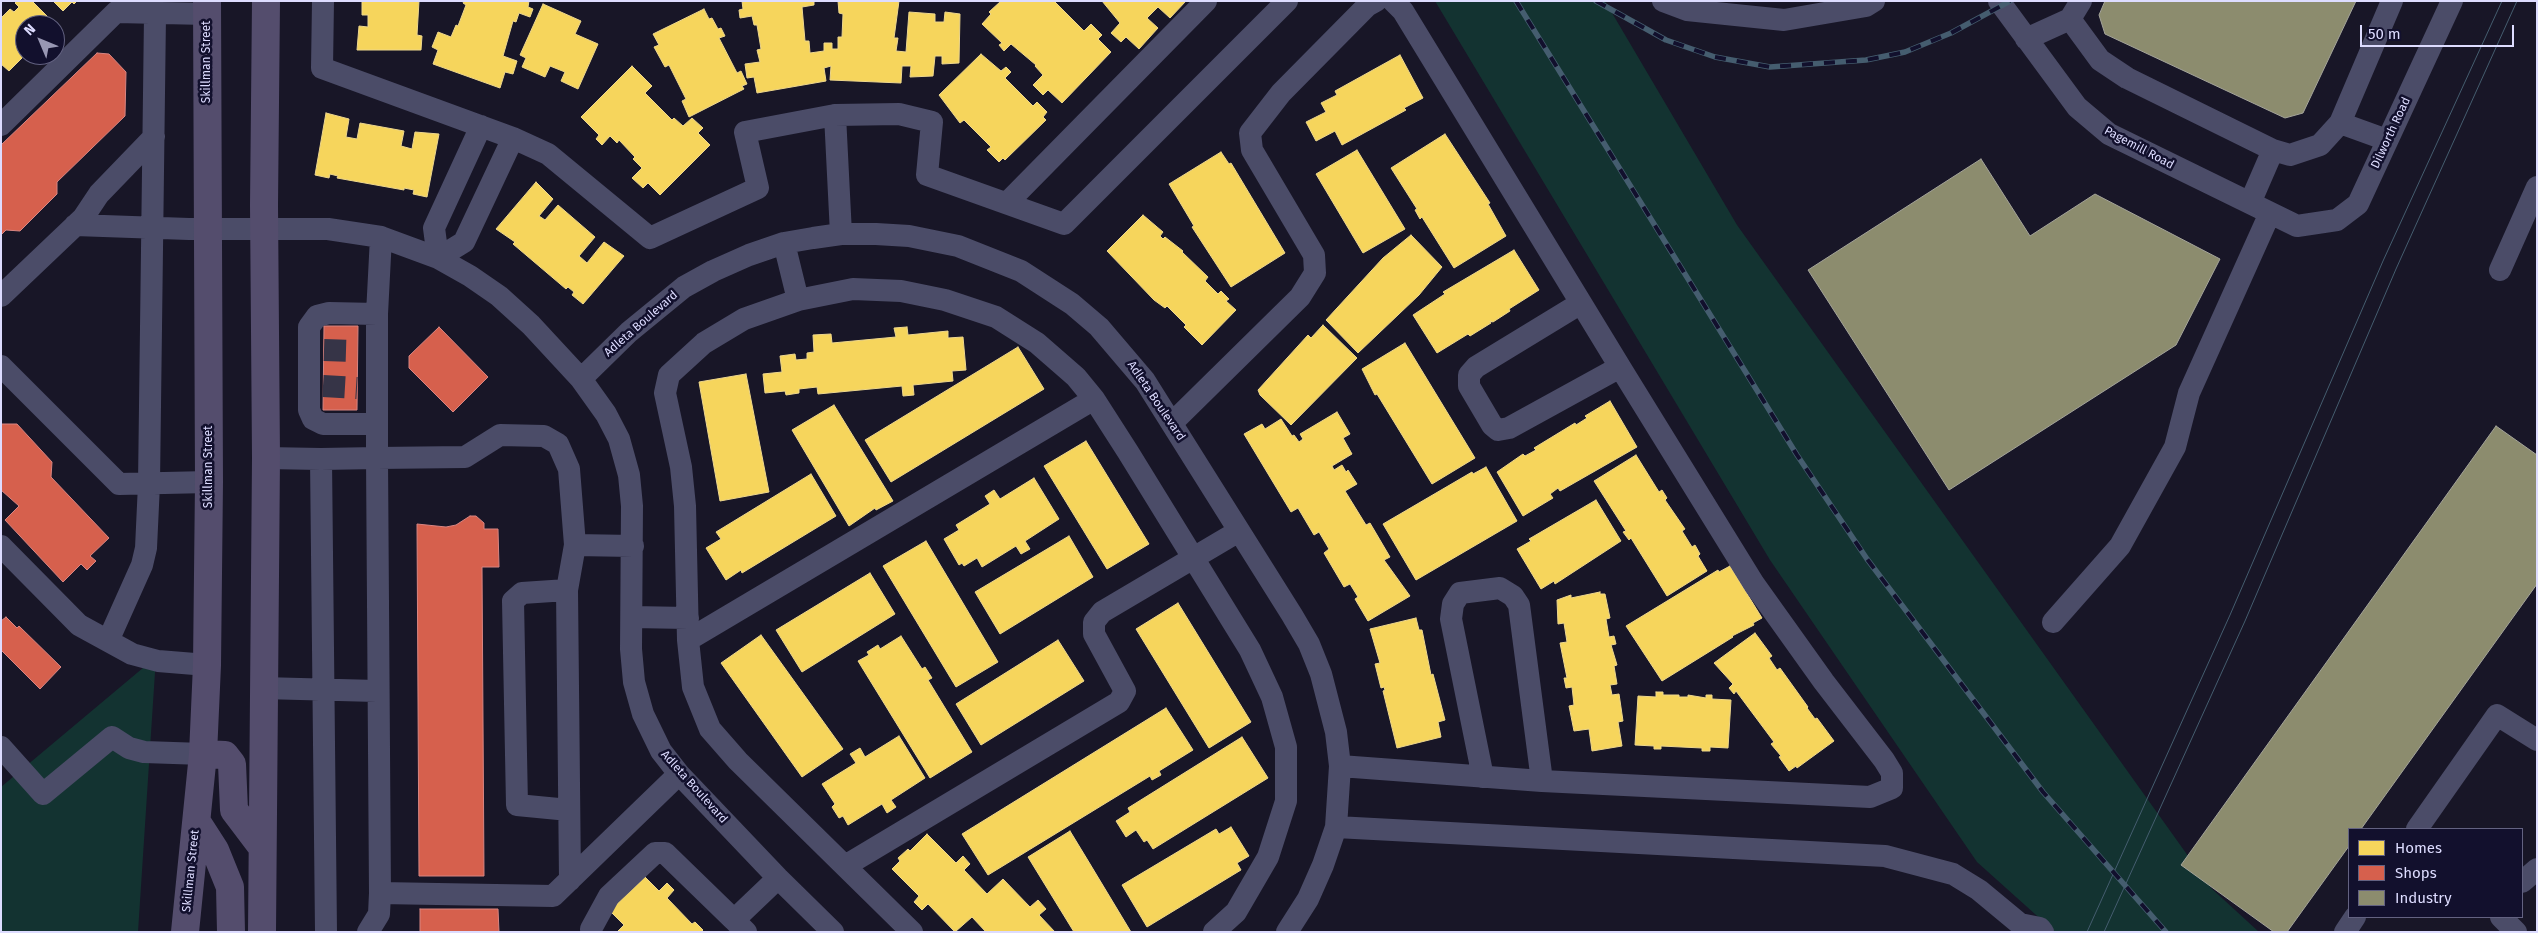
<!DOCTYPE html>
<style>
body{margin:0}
#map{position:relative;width:2538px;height:933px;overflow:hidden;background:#181627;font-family:"Fira Sans",sans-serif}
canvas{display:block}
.frame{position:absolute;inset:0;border:2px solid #dddcff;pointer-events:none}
.legend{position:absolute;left:2348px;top:828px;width:175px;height:90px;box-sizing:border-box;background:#12102d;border:1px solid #636281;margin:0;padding:6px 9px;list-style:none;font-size:15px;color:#dddcff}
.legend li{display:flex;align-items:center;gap:10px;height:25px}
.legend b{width:25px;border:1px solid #636281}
.north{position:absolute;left:15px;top:15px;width:50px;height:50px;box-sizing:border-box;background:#12102d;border:1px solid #636281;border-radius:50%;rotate:315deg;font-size:14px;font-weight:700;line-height:20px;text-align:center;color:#dddcff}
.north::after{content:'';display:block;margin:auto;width:18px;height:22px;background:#9897b3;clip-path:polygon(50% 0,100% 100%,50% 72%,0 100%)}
.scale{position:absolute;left:2360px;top:25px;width:154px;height:22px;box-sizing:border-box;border:2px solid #dddcff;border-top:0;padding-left:6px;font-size:15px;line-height:18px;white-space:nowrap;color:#dddcff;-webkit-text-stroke:4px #12102d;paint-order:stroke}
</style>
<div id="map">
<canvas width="2538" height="933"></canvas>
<div class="frame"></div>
<ul class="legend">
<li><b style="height:14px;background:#f6d55c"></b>Homes</li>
<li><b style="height:14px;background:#d6604d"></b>Shops</li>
<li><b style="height:14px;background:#8c8c6e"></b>Industry</li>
</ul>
<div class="north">N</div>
<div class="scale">50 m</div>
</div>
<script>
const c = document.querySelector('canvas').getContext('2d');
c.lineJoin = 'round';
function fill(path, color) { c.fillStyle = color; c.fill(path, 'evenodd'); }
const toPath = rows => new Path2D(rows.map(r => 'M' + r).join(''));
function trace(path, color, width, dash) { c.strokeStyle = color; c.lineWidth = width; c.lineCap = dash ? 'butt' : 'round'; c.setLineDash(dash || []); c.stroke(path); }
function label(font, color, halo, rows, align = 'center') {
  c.font = font + ' "Fira Sans",sans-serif'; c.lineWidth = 5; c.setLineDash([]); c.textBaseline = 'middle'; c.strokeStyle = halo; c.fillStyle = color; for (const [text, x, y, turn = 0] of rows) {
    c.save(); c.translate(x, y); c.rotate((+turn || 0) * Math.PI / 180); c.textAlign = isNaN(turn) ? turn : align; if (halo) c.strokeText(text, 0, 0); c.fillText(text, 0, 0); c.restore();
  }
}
fill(toPath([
 [1435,1,1605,1,1737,225,2211,888,2259,932,2055,932,1977,862,1770,560],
 [156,657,138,932,1,932,1,787]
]), '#133331');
const homes = toPath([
 [17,1,32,1,56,25,25,25,25,55,9,71,1,64,1,18,10,9,14,12,19,7,15,3,17,1],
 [53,1,77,1,74,4,72,2,63,11,53,1],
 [362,1,419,1,417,35,422,36,421,50,357,50,359,26,368,27,368,15,362,15,362,1],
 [464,1,529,1,528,7,533,9,530,17,519,13,516,22,513,21,503,56,517,61,513,74,505,72,500,88,433,64,438,50,432,47,438,32,451,37,456,25,458,26,466,5,463,3,464,1],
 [742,1,814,1,814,5,802,7,805,41,809,41,810,53,824,51,824,43,832,43,832,49,838,49,838,37,842,37,843,14,839,13,838,1,899,1,894,38,898,38,896,51,906,52,909,12,935,14,935,22,944,22,945,12,960,14,959,63,942,64,942,56,935,56,933,76,910,77,911,66,902,66,901,83,830,80,831,66,824,68,826,81,757,93,754,77,747,78,745,64,760,62,757,50,761,49,757,25,754,25,752,16,740,18,739,10,743,9,742,1],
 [1001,1,1054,1,1084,31,1091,24,1102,35,1098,39,1111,52,1062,103,1048,90,1043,95,1033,85,1043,75,1035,66,1036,65,1011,44,1004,51,999,45,1002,43,982,24,991,14,989,12,1001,1],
 [1102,1,1186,1,1170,18,1158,7,1147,18,1158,28,1139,49,1126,37,1121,42,1111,33,1120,23,1102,1],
 [543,4,581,21,575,34,598,44,578,89,561,81,565,72,550,66,545,77,522,67,526,58,520,55,543,4],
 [704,9,709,19,712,18,718,29,721,28,725,36,719,38,737,73,741,71,747,84,742,86,744,89,689,117,682,101,686,99,669,65,665,67,654,47,659,45,653,34,704,9],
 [981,54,1001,71,1006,67,1011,72,1005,78,1033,106,1037,102,1047,112,1043,117,1046,120,1005,160,1003,158,999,162,987,150,991,147,964,120,960,123,939,95,981,54],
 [1400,55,1423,98,1404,108,1406,110,1342,145,1335,131,1316,141,1306,122,1326,112,1321,103,1337,95,1335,91,1400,55],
 [632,66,652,86,645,93,672,120,674,118,683,126,692,118,703,128,698,133,710,145,660,195,648,183,643,188,632,178,642,168,633,159,635,157,619,140,617,143,610,136,602,145,596,139,599,135,581,117,632,66],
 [326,113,349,119,346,137,357,139,360,123,404,131,401,146,412,149,415,132,439,134,427,197,413,194,414,190,404,188,404,190,337,178,338,176,330,174,329,178,315,175,326,113],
 [1445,134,1490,203,1488,204,1506,236,1454,268,1422,217,1420,219,1415,210,1417,209,1391,168,1445,134],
 [1357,150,1405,229,1363,253,1316,174,1357,150],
 [1221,152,1229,164,1231,163,1285,253,1231,287,1192,227,1194,226,1169,184,1221,152],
 [536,182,553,199,539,216,545,220,558,205,595,237,579,256,587,263,604,242,624,256,583,304,572,295,574,292,568,287,566,289,513,244,515,242,496,229,536,182],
 [1143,215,1163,232,1160,236,1163,239,1165,237,1183,251,1182,252,1208,277,1205,281,1218,294,1221,291,1229,299,1226,301,1236,310,1202,345,1184,327,1186,325,1167,306,1165,308,1154,300,1107,251,1143,215],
 [1411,235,1442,267,1419,295,1358,353,1326,320,1383,258,1411,235],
 [1514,250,1539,290,1509,309,1510,311,1493,322,1490,321,1491,323,1470,336,1468,334,1437,353,1413,315,1445,294,1443,292,1514,250],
 [1323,325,1357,358,1291,425,1260,395,1258,390,1308,335,1311,338,1323,325],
 [907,327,908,335,948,331,948,338,963,337,966,370,952,371,953,381,913,385,914,395,903,396,902,386,818,394,817,387,799,389,799,393,786,395,785,391,765,393,763,374,782,372,780,356,795,354,796,360,807,359,807,353,814,352,813,335,831,334,832,343,896,337,894,328,907,327],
 [1405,343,1475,458,1432,484,1377,394,1375,395,1362,369,1405,343],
 [1018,347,1044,389,891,482,865,440,1018,347],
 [746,374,769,492,720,501,699,382,746,374],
 [1610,401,1637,447,1560,491,1558,488,1550,494,1553,498,1523,516,1497,472,1523,454,1525,456,1536,450,1534,448,1575,423,1576,425,1587,418,1585,416,1610,401],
 [834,405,893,501,876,510,875,508,849,526,792,430,834,405],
 [1337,412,1350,434,1343,438,1352,454,1332,466,1334,470,1342,465,1346,472,1348,470,1357,484,1345,491,1366,525,1370,523,1390,557,1384,560,1410,596,1368,621,1355,599,1358,597,1350,584,1344,587,1324,553,1329,549,1319,532,1314,535,1298,508,1291,512,1244,434,1262,424,1265,429,1281,419,1292,436,1294,435,1299,442,1303,439,1300,434,1337,412],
 [1086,441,1149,544,1107,569,1044,466,1086,441],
 [1636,455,1659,492,1662,490,1667,498,1665,500,1685,529,1682,531,1692,547,1695,545,1700,554,1698,556,1707,571,1667,596,1631,538,1629,540,1623,532,1626,531,1594,481,1636,455],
 [1486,467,1517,521,1416,580,1383,524,1472,472,1473,474,1486,467],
 [811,474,836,516,742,573,741,570,726,580,706,548,721,539,716,532,811,474],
 [1034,478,1059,519,1025,541,1030,549,1021,554,1016,546,982,567,977,558,964,566,962,563,959,565,944,539,959,530,956,525,990,504,985,496,994,490,1000,499,1034,478],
 [1596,500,1621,541,1555,584,1554,581,1541,589,1517,549,1531,541,1529,539,1596,500],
 [1069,536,1093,577,1000,634,975,592,1069,536],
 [926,541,998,662,956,687,883,566,926,541],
 [1730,566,1762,618,1753,623,1754,625,1732,636,1733,637,1662,681,1626,626,1718,570,1719,572,1730,566],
 [870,573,895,614,802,672,776,630,870,573],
 [1600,592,1600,594,1605,594,1610,618,1606,619,1609,637,1614,636,1616,644,1611,645,1617,665,1614,666,1617,684,1610,685,1612,695,1619,694,1623,721,1618,722,1622,746,1592,751,1589,729,1574,731,1569,706,1574,705,1572,687,1566,688,1564,678,1567,678,1560,643,1567,642,1564,623,1558,624,1557,600,1571,595,1571,598,1600,592],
 [1178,603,1251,722,1209,748,1136,629,1178,603],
 [1416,618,1419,630,1422,630,1431,675,1433,674,1445,720,1438,722,1441,737,1397,748,1383,691,1385,690,1384,687,1381,688,1375,664,1380,663,1370,629,1416,618],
 [1755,633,1772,656,1769,658,1777,670,1780,668,1808,707,1807,708,1815,719,1817,718,1834,741,1797,768,1796,766,1789,771,1779,757,1781,756,1771,744,1774,742,1736,691,1734,694,1729,688,1733,684,1714,663,1755,633],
 [761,635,843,749,802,777,721,663,761,635],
 [901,636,922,669,925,667,932,678,928,680,972,752,930,778,858,661,869,655,867,652,878,645,880,649,901,636],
 [1058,640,1084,681,981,745,956,704,1058,640],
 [1656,692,1663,692,1663,695,1679,695,1679,697,1688,697,1688,695,1706,698,1706,695,1712,695,1712,699,1731,700,1728,748,1710,747,1710,751,1702,751,1702,748,1661,746,1661,749,1654,749,1654,746,1635,745,1638,696,1656,697,1656,692],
 [1166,708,1193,750,1159,771,1161,775,1152,780,1150,776,988,875,962,834,1166,708],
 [899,736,925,778,891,800,896,807,887,813,882,804,848,825,843,816,839,818,832,807,835,804,822,784,856,763,850,754,860,748,865,757,899,736],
 [1242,737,1268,778,1153,849,1147,840,1144,842,1136,830,1126,837,1116,821,1130,812,1128,808,1242,737],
 [1231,827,1249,856,1237,863,1241,870,1147,927,1122,885,1216,829,1219,834,1231,827],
 [1070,831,1087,859,1131,932,1074,932,1028,857,1070,831],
 [927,834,956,863,963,856,970,864,964,870,987,894,1003,879,1030,907,1038,900,1046,909,1039,915,1055,932,986,932,972,917,955,932,928,904,922,910,914,902,919,896,892,869,900,861,898,858,908,849,910,851,927,834],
 [645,877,659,891,667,883,674,890,667,898,692,924,695,922,703,930,701,932,617,932,624,925,610,911,645,877]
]);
fill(homes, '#f6d55c');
trace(homes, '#eed78d', 1);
const shops = toPath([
 [97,53,109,54,126,72,125,116,57,182,57,194,20,231,6,230,1,235,1,145,97,53],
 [324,326,358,326,357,410,323,410,324,326],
 [439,327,488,377,453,412,409,368,409,356,439,327],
 [1,424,17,424,52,462,51,477,109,538,90,556,96,561,87,570,81,564,63,582,5,520,19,506,1,490,1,424],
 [470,516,476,516,484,523,484,529,498,529,499,567,482,567,484,876,419,876,417,524,446,527,456,525,470,516],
 [6,617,17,628,19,626,61,667,40,689,1,650,1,621,6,617],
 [420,909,498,909,499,932,420,932,420,909]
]);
fill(shops, '#d6604d');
trace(shops, '#d88582', 1);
const industry = toPath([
 [2105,1,2356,1,2303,113,2285,118,2105,34,2099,15,2105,1],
 [1981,159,2030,236,2095,194,2220,259,2176,345,1949,490,1808,270,1981,159],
 [2496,426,2537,455,2537,584,2361,829,2349,829,2349,846,2287,932,2274,932,2181,865,2496,426]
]);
fill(industry, '#8c8c6e');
trace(industry, '#a4a49a', 1);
trace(toPath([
 [324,350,357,351],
 [323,386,357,388]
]), '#363447', 22, [22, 11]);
trace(toPath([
 [323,1,322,68,513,138,548,154,650,238,758,188,745,132,835,115,899,114,932,122,927,175,1064,224,1287,1],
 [1663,1,1687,10,1784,20,1866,6,1874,1],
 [1999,1,2077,107,2109,134,2297,226,2337,220,2358,204,2452,1],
 [2081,1,2070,19,2100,60,2127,78,2273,150,2290,155,2320,145,2340,123,2392,1],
 [2026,39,2070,19],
 [835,115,841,234],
 [2340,123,2387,140],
 [1,125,116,12,207,14],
 [481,126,434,228,438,258,464,242,513,138],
 [1007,203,1206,1],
 [2250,203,2273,150],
 [75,225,189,229,328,229,381,237,438,258,470,276,499,296,531,325,581,379,606,414,619,439,629,475,632,506,631,649,634,682,643,714,661,751,679,774,778,878,833,932],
 [784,243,798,300],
 [2500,270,2537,187],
 [1,296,83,218,99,194,154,137],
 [1581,303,1620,367],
 [377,314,329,313,317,316,309,327,309,410,313,419,323,424,377,424],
 [1,366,119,484,209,482],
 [581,379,629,332,684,287,713,271,749,255,784,243,813,238,841,234,876,234,909,236,958,246,1021,271,1072,304,1099,327,1145,381,1292,615,1309,644,1321,674,1336,732,1340,766,1336,827,1323,865,1308,899,1287,932],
 [1172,423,1300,297,1315,273,1314,255,1252,150,1250,133,1281,93,1367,6,1376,1],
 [266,458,321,459,326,932],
 [321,459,377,458,377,314,381,237],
 [1,546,79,625,132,654,158,661,207,665],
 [567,590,522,593,513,601,517,805,569,810],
 [632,617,688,618],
 [2053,622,2120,546,2175,447,2189,393,2270,213],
 [688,640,1094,399],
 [108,641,142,565,146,548,149,484,155,15],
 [262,688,377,691],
 [1,747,43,794,112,737,129,748,144,752,203,754],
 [1340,766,1542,781,1870,797,1892,788,1892,773,1884,760,1824,682,1754,584,1620,367,1509,428,1498,430,1492,425,1469,386,1469,375,1476,367,1581,303,1403,11,1393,1],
 [1483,777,1451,619,1453,604,1460,593,1500,588,1513,596,1519,605,1542,781],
 [1336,827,1885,856,1953,874,1979,890,2020,924,2040,928,2043,932],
 [2417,829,2497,715,2537,740],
 [845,866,1119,702,1125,691,1094,634,1094,622,1102,612,1239,531],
 [570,880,567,590,575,545,633,546],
 [2522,882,2537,869],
 [380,893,553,896,679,774],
 [2501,917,2516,932],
 [591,929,609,896,655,853,665,853,734,920],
 [368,932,379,914,380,893,377,458,465,457,500,435,544,436,558,444,569,469,575,545],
 [746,932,734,920,778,878],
 [912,932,738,761,710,729,693,687,688,640,685,506,681,467,665,393,669,375,704,343,744,319,798,300,853,289,901,291,945,300,996,317,1037,343,1076,377,1094,399,1128,452,1250,650,1272,697,1286,747,1286,801,1268,857,1236,912,1214,932],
 [2345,932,2355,917]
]), '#4b4c68', 22);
trace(toPath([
 [203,754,225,755,232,764,234,810,262,847],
 [197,822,215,850,230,887,231,932],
 [185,932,203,754,207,665,209,482,207,1],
 [262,932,266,458,264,205,266,1]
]), '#544d6d', 28);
trace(toPath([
 [2087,932,2230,615,2383,261,2502,1],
 [2104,932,2245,621,2396,269,2517,1]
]), '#455d6f', 1);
const rail = toPath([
 [1516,1,1797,455,1867,559,2043,792,2166,932],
 [1596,1,1666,40,1715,57,1770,67,1866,60,1905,52,1951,33,2010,1]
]);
trace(rail, '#455d6f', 5.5);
trace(rail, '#12102d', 4, [11]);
label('12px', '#dddcff', '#12102d', [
 ["Skillman Street",207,62,-90],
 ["Dilworth Road",2391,133,-65],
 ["Pagemill Road",2139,148,28],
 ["Adleta Boulevard",641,324,-41],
 ["Adleta Boulevard",1156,401,56],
 ["Skillman Street",209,467,-90],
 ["Adleta Boulevard",694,787,48],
 ["Skillman Street",191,871,-84]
]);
</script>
